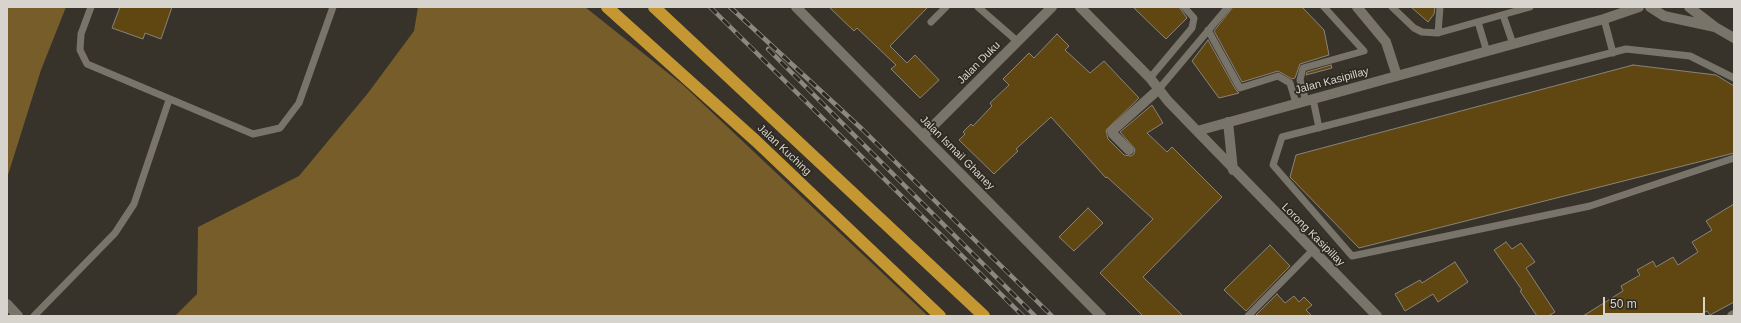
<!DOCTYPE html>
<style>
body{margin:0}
#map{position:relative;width:1741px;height:323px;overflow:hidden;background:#38332a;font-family:Arial,sans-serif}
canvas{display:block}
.frame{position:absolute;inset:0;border:8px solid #d7d4ce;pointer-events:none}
.scale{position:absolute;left:1603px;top:297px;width:102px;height:18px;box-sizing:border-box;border:2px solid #d7d4ce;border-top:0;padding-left:5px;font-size:12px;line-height:14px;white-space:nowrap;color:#d7d4ce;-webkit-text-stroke:3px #2e2920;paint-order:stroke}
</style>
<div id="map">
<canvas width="1741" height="323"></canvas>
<div class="frame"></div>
<div class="scale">50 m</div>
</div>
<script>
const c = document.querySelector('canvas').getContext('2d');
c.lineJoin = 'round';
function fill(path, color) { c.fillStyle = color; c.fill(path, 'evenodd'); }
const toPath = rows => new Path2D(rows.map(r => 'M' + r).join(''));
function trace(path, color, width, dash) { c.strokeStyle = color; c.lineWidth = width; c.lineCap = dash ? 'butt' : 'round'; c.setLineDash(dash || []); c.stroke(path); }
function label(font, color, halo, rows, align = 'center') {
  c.font = font + ' Arial,sans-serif'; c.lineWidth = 3.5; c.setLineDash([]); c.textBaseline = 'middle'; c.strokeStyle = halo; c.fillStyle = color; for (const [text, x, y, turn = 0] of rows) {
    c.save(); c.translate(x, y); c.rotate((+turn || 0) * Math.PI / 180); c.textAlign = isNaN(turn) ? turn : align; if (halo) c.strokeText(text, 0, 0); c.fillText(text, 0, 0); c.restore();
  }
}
fill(toPath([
 [7,7,66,7,41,70,7,178],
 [418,7,585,7,683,85,928,316,175,316,197,294,198,227,299,176,368,93,414,31]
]), '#775d2a');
const building = toPath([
 [120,7,172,7,161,39,145,33,143,39,112,28,120,7],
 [829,7,928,7,890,46,907,63,915,55,939,80,920,98,891,69,896,65,857,28,854,31,829,7],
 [1133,7,1179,7,1187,18,1166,39,1133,7],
 [1233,7,1302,7,1324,30,1329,55,1300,64,1295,78,1292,79,1278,71,1242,82,1214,31,1233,7],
 [1411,7,1435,7,1434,14,1428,22,1411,7],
 [1057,34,1069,46,1065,50,1090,73,1104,61,1139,98,1106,130,1108,139,1124,155,1131,156,1134,154,1135,149,1120,132,1152,105,1163,123,1147,133,1167,152,1172,147,1222,197,1143,277,1183,316,1143,316,1100,273,1153,219,1107,177,1106,178,1051,117,1016,149,1018,151,994,174,959,140,965,134,963,132,971,124,973,126,992,106,990,103,1009,85,1003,79,1029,53,1034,58,1057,34],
 [1208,40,1236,90,1239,93,1219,98,1192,61,1208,40],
 [1331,65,1332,68,1306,75,1307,72,1331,65],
 [1633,65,1716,75,1734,86,1734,153,1359,248,1290,177,1296,155,1633,65],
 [1734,204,1734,302,1710,315,1707,311,1697,316,1583,316,1623,291,1621,286,1640,275,1637,270,1653,261,1656,267,1673,257,1678,265,1698,252,1692,242,1712,230,1706,221,1734,204],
 [1088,208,1103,223,1074,251,1059,237,1088,208],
 [1506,242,1512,249,1521,243,1535,262,1526,268,1555,312,1548,316,1537,316,1520,291,1522,290,1494,250,1506,242],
 [1270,245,1290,266,1246,311,1224,290,1270,245],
 [1455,262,1468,282,1438,302,1433,294,1405,311,1395,294,1420,280,1422,283,1455,262],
 [1277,294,1285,303,1294,296,1299,302,1304,297,1312,305,1306,310,1312,316,1255,316,1277,294]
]);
fill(building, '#604711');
trace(building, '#898379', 1);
trace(toPath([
 [91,7,81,34,80,50,87,64,253,134,280,128,299,103,333,7],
 [978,7,1017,41],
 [1392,7,1414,28,1422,32,1438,33,1530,7],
 [1503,15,1513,44],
 [1604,19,1613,53],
 [931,22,946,7],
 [1478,22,1487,52],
 [1208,30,1240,88,1278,76,1290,83,1296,103],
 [1438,33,1440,7],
 [1150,78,1192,28,1194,18,1184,7],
 [1734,78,1690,56,1626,49,1282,137,1273,165,1352,256,1590,206,1734,158],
 [1159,89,1228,7],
 [1313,99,1319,128],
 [1306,101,1300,80,1303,68,1364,51,1324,7],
 [34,316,115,233,134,204,169,100],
 [1248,316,1312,251]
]), '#79746a', 7);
trace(toPath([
 [796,7,1101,316],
 [1080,7,1150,78,1168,101,1197,131,1604,19,1639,7],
 [1357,7,1386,42,1397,76],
 [1650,7,1664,16,1715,27],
 [1689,7,1715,27,1734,38],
 [1228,122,1233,170],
 [1197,131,1377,316],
 [923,136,1052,7],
 [1129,150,1113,134,1112,131,1159,89],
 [1732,316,1734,315]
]), '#79746a', 10);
trace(toPath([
 [7,304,18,316]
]), '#79746a', 10);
trace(toPath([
 [607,7,756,141,940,316],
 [654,7,984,316]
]), '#c59733', 12);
const rail = toPath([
 [710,7,1023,316],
 [730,7,863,130,1052,316],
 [768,49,1035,316]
]);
trace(rail, '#8c8880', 4.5);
trace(rail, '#2e2920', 3, [9]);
label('11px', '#d7d4ce', '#2e2920', [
 ["Jalan Duku",979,63,-45],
 ["Jalan Kasipillay",1332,81,-15],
 ["Jalan Kuching",784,150,43],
 ["Jalan Ismail Ghaney",957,153,45],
 ["Lorong Kasipillay",1313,235,45]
]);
</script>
